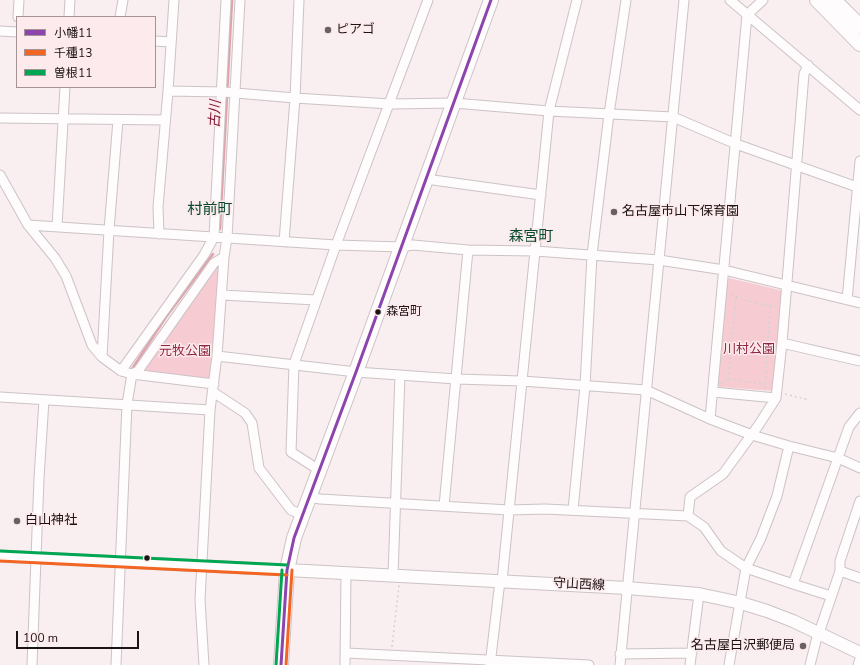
<!DOCTYPE html>
<meta charset="utf-8">
<style>
body{margin:0}
#map{position:relative;width:860px;height:665px;overflow:hidden;background:#f9eef0;font-family:"Nunito Sans","Noto Sans JP",sans-serif}
canvas{display:block}
.legend{position:absolute;left:16px;top:16px;width:140px;height:72px;box-sizing:border-box;background:#fdeaec;border:1px solid #a39496;margin:0;padding:5px 7px;list-style:none;font-size:12px;color:#1b1314}
.legend li{display:flex;align-items:center;gap:8px;height:20px}
.legend b{width:20px;border:1px solid #a39496}
.scale{position:absolute;left:16px;top:631px;width:123px;height:18px;box-sizing:border-box;border:2px solid #1b1314;border-top:0;padding-left:5px;font-size:12px;line-height:14px;white-space:nowrap;color:#1b1314;-webkit-text-stroke:3px #fdeaec;paint-order:stroke}
</style>
<div id="map">
<canvas width="860" height="665"></canvas>
<ul class="legend">
<li><b style="height:5px;background:#8e44ad"></b>小幡11</li>
<li><b style="height:5px;background:#f26522"></b>千種13</li>
<li><b style="height:5px;background:#00a651"></b>曽根11</li>
</ul>
<div class="scale">100 m</div>
</div>
<script>
const c = document.querySelector('canvas').getContext('2d');
c.lineJoin = 'round';
function fill(path, color) { c.fillStyle = color; c.fill(path, 'evenodd'); }
const toPath = rows => new Path2D(rows.map(r => 'M' + r).join(''));
function trace(path, color, width, dash) { c.strokeStyle = color; c.lineWidth = width; c.lineCap = dash ? 'butt' : 'round'; c.setLineDash(dash || []); c.stroke(path); }
function label(font, color, halo, rows, align = 'center') {
  c.font = font + ' "Nunito Sans","Noto Sans JP",sans-serif'; c.lineWidth = 3; c.setLineDash([]); c.textBaseline = 'middle'; c.strokeStyle = halo; c.fillStyle = color; for (const [text, x, y, turn = 0] of rows) {
    c.save(); c.translate(x, y); c.rotate((+turn || 0) * Math.PI / 180); c.textAlign = isNaN(turn) ? turn : align; if (halo) c.strokeText(text, 0, 0); c.fillText(text, 0, 0); c.restore();
  }
}
fill(toPath([
 [218,267,220,269,209,381,140,373,213,268],
 [729,278,780,290,782,293,774,391,720,387,717,384,727,280]
]), '#f7cbd2');
trace(toPath([
 [220,229,232,0],
 [132,369,166,317,213,254]
]), '#e1a0aa', 2.5);
const minor = toPath([
 [730,0,860,110],
 [18,17,19,0],
 [69,17,70,0],
 [120,17,123,0],
 [0,31,17,32],
 [155,41,171,42],
 [168,91,224,92,295,98,390,104,454,103,549,111,673,117,736,144,860,188],
 [0,118,165,120],
 [0,175,28,225,55,258,66,276,92,345,102,357,121,371,132,374,214,384],
 [426,179,541,195],
 [28,225,336,245,401,247,413,245,468,250,535,251,659,260,724,270,860,303],
 [57,227,65,87],
 [159,234,158,207,168,91,174,0],
 [284,242,295,98,299,0],
 [222,295,316,300],
 [847,300,860,161],
 [782,343,860,361],
 [217,356,356,372,456,379,522,381,646,390,710,419,752,435,789,446,838,458,860,468],
 [102,357,109,230,118,120],
 [121,371,204,255,214,237,226,0],
 [213,392,245,413,252,423,259,468,291,510,303,515],
 [713,392,776,398],
 [0,397,210,410],
 [710,419,746,26,747,15,763,0],
 [319,470,291,452,294,364,336,245,428,0],
 [309,497,320,499,509,510,545,509,688,516,704,527,721,551,746,568,793,584,849,427,860,413],
 [444,506,468,250],
 [573,510,585,386,592,255,609,114,626,0],
 [688,516,690,497,723,474,758,426,776,398,782,343,804,74,808,65],
 [840,571,860,578],
 [393,576,400,375],
 [502,581,549,111,577,0],
 [793,584,831,596],
 [819,633,840,571,840,561,860,501],
 [346,653,589,665],
 [620,654,692,653],
 [32,665,39,478,44,400],
 [116,665,127,404,132,374,138,371,214,263,224,257],
 [204,665,200,600,210,410,217,356,224,257,227,238,240,0],
 [345,665,346,573],
 [490,665,500,581],
 [620,665,684,0],
 [690,665,699,594],
 [729,665,746,568,761,538,777,496,789,446],
 [810,665,818,633],
 [858,665,860,659]
]);
const tertiary = toPath([
 [0,556,287,570]
]);
const secondary = toPath([
 [287,570,627,588,699,594,741,603,767,611,793,621,860,653]
]);
const primary = toPath([
 [817,0,860,44],
 [834,0,860,26],
 [281,665,287,570,294,538,356,372,491,0]
]);
trace(minor, '#ccc3c5', 11);
trace(tertiary, '#ccc3c5', 13);
trace(secondary, '#ccc3c5', 14);
trace(primary, '#ccc3c5', 16);
trace(toPath([
 [731,295,755,303,777,307],
 [728,379,736,297],
 [721,383,724,383,728,379,765,384],
 [765,388,770,306],
 [785,394,809,400],
 [392,647,399,585]
]), '#d5d1d2', 1.5, [2, 3]);
trace(minor, '#fefcfd', 9);
trace(tertiary, '#fefcfd', 11);
trace(secondary, '#fefcfd', 12);
trace(primary, '#fefcfd', 14);
trace(toPath([
 [281,665,287,570,294,538,356,372,491,0]
]), '#8e44ad', 3);
trace(toPath([
 [0,561,287,575],
 [286,665,292,570]
]), '#f26522', 3);
trace(toPath([
 [0,551,287,565],
 [276,665,282,570]
]), '#00a651', 3);
for (const [x, y, r, color] of [
 [328,30,4,"#696061"],
 [614,212,4,"#696061"],
 [378,312,3.5,"#1b1314"],
 [17,521,4,"#696061"],
 [147,558,3.5,"#1b1314"],
 [803,646,4,"#696061"]
]) { const dot = new Path2D(); dot.arc(x, y, r, 0, 2 * Math.PI); c.fillStyle = color; c.fill(dot); trace(dot, '#fdeaec', 1.5); }
label('12px', '#1b1314', '#fdeaec', [
 ["森宮町",386,312]
], 'left');
label('13px', '#1b1314', '#fdeaec', [
 ["ピアゴ",336,30],
 ["名古屋市山下保育園",622,212],
 ["白山神社",25,521],
 ["名古屋白沢郵便局",795,646,"right"]
], 'left');
label('13px', '#902642', '#fdeaec', [
 ["川村公園",749,350],
 ["元牧公園",185,352]
]);
label('13px', '#1b1314', '#fdeaec', [
 ["守山西線",579,585,3]
]);
label('italic 14px', '#811636', '#fdeaec', [
 ["古川",216,114,-87]
]);
label('15px', '#074c31', '#fdeaec', [
 ["村前町",210,210],
 ["森宮町",531,237]
]);
</script>
